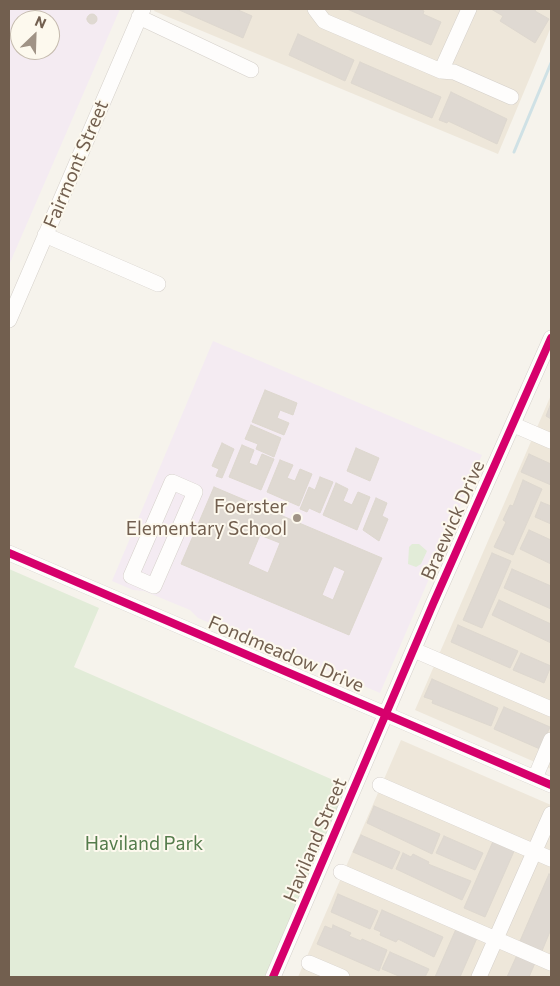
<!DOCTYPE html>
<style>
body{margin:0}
#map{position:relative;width:560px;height:986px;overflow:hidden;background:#f6f3ec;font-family:Commissioner,sans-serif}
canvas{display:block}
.frame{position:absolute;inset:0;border:10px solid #725f4f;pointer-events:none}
.north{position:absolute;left:10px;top:10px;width:50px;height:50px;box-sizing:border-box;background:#fdf9ee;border:1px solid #c5bbae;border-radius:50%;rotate:24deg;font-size:14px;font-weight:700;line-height:20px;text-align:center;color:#725f4f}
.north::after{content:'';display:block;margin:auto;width:18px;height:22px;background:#a09386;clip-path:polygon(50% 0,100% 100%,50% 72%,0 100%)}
</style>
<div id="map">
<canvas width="560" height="986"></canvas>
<div class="frame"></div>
<div class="north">N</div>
</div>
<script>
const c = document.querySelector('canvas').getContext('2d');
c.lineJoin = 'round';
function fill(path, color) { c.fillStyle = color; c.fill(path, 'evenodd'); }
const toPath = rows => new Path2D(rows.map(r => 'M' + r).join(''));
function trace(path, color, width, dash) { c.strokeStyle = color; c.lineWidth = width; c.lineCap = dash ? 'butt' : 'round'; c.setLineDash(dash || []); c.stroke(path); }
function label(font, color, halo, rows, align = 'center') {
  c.font = font + ' Commissioner,sans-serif'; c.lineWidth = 4; c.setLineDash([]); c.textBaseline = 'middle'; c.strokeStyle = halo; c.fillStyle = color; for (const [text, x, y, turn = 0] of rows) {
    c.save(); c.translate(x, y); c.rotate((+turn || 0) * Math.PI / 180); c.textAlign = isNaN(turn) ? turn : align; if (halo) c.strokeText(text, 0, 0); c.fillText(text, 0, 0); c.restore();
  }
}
fill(toPath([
 [155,9,551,9,551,27,498,154,154,11],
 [551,395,551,769,415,710],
 [401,740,551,805,551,977,298,977]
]), '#eee7da');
fill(toPath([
 [9,9,120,9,9,265],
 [20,20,50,20,50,50,20,50],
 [213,341,482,455,380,693,278,649,266,647,198,618,190,610,144,591,133,590,112,581]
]), '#f4ebf2');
fill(toPath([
 [412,544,419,544,427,551,421,564,416,567,408,564,409,547],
 [9,569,99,608,74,667,347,786,266,977,9,977]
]), '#e2ecd8');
trace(toPath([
 [514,152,551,63]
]), '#cfe1e5', 3);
const building = toPath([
 [177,9,236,9,252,16,243,38,177,9],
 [347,9,419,9,424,11,423,14,441,22,431,45,347,9],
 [491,9,536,9,535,11,549,19,535,43,500,21,503,16,491,9],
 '87 19a5 5 0 1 1 10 0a5 5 0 1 1-10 0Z',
 [298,34,354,60,345,81,289,55,298,34],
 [360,62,441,97,432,118,351,83,360,62],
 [451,92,507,119,497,144,448,121,447,123,439,120,451,92],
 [265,390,297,403,293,415,280,410,277,418,289,423,284,435,252,422,265,390],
 [551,403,551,419,546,416,551,403],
 [251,425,281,438,274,457,256,449,258,444,245,439,251,425],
 [222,443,234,449,222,478,216,476,219,469,212,466,222,443],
 [242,445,254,450,249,463,257,466,262,454,274,459,261,490,229,477,242,445],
 [356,448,379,458,370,481,347,471,356,448],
 [529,454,551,464,551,485,521,472,529,454],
 [280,460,293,465,287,478,295,481,300,469,312,474,299,506,267,492,280,460],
 [320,477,333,482,320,513,309,508,307,512,300,509,309,487,315,490,320,477],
 [523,480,542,489,513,555,494,547,506,522,503,520,510,505,513,506,523,480],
 [336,483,348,489,343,501,352,505,358,492,370,497,357,530,323,515,336,483],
 [214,487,382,558,349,635,181,564,214,487],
 [260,535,280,543,268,573,248,564,260,535],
 [334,566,345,571,333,600,322,595,334,566],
 [376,498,387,503,382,516,388,519,379,541,363,530,376,498],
 [541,502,551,506,551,524,535,517,541,502],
 [529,530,551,540,551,564,520,549,529,530],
 [492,553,511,561,482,628,463,620,492,553],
 [512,569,551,586,551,609,504,588,512,569],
 [499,600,551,624,551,643,492,615,499,600],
 [458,625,518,651,510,668,451,642,458,625],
 [521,653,551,666,544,683,513,670,521,653],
 [432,679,498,708,491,726,432,703,433,700,424,697,432,679],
 [504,707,550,727,540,749,494,729,504,707],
 [374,806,440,834,432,854,367,823,374,806],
 [361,835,400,852,392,869,353,852,361,835],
 [444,836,483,853,475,870,436,853,444,836],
 [494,839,515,849,485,917,464,908,494,839],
 [403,853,411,857,413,854,429,862,428,864,471,881,462,900,396,869,403,853],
 [549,874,551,875,551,929,542,951,520,941,549,874],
 [338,894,378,911,370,929,331,912,338,894],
 [382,910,443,937,434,957,398,939,396,942,380,935,381,932,374,929,382,910],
 [333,925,351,933,349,936,361,941,362,939,387,950,379,971,317,944,325,926,332,929,333,925],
 [456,929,477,938,460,977,435,977,456,929],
 [390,952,429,969,425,977,401,977,382,969,390,952],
 [517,955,535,963,529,977,507,977,517,955]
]);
fill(building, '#dfd9d2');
trace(building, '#ded8cf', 1);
const minor = toPath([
 [315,9,324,21,441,71,454,72,511,97],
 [139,17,251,70],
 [441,71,469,9],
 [45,235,158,284],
 [9,320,143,9],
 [514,425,551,441],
 [172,482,195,492,154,586,131,576,172,482],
 [9,553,551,785],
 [414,650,551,709],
 [535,778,551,740],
 [380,785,551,859],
 [341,872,551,963],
 [309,963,342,977],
 [273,977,433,604,551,338],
 [479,977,551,814]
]);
trace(minor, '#d5d0ca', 16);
trace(minor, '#fefdfc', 15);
trace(toPath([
 [9,553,551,785],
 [273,977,433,604,551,338]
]), '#d6006c', 8);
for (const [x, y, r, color] of [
 [297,518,5,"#a09386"]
]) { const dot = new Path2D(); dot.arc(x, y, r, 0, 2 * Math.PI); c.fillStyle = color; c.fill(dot); trace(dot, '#fdf9ee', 2); }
label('19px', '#725f4f', '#fdf9ee', [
 ["Fairmont Street",76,164,-67],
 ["Braewick Drive",453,520,-66],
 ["Fondmeadow Drive",286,654,23],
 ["Haviland Street",315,840,-67]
]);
label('19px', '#725f4f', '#fdf9ee', [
 ["Foerster",287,507],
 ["Elementary School",287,529]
], 'right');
label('19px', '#547c4b', '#fdf9ee', [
 ["Haviland Park",144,844]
]);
</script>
